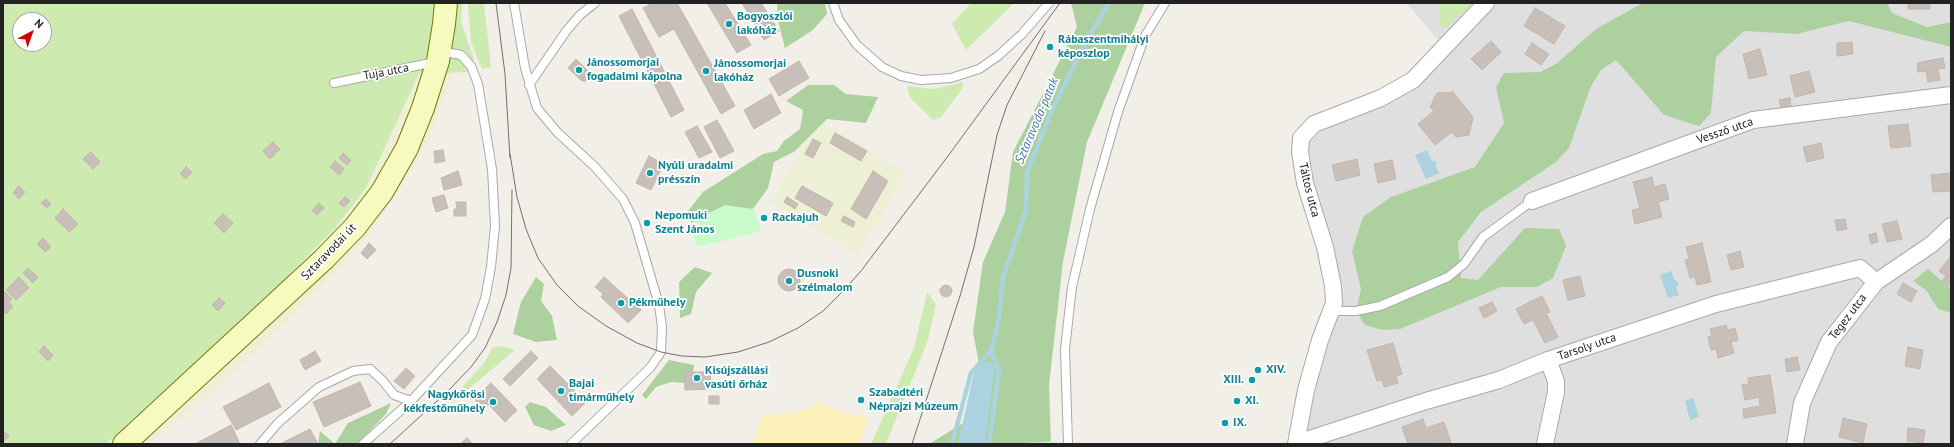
<!DOCTYPE html>
<meta charset="utf-8">
<style>
body{margin:0}
#map{position:relative;width:1954px;height:447px;overflow:hidden;background:#f2efe9;font-family:"PT Sans",sans-serif}
canvas{display:block}
.frame{position:absolute;inset:0;border:4px solid #222;pointer-events:none}
.north{position:absolute;left:12px;top:12px;width:40px;height:40px;box-sizing:border-box;background:#fff;border:1px solid #a7a7a7;border-radius:50%;rotate:41deg;font-size:11px;font-weight:700;line-height:16px;text-align:center;color:#222}
.north::after{content:'';display:block;margin:auto;width:14px;height:18px;background:#d40000;clip-path:polygon(50% 0,100% 100%,50% 72%,0 100%)}
</style>
<div id="map">
<canvas width="1954" height="447"></canvas>
<div class="frame"></div>
<div class="north">N</div>
</div>
<script>
const c = document.querySelector('canvas').getContext('2d');
c.lineJoin = 'round';
function fill(path, color) { c.fillStyle = color; c.fill(path, 'evenodd'); }
const toPath = rows => new Path2D(rows.map(r => 'M' + r).join(''));
function trace(path, color, width, dash) { c.strokeStyle = color; c.lineWidth = width; c.lineCap = dash ? 'butt' : 'round'; c.setLineDash(dash || []); c.stroke(path); }
function label(font, color, halo, rows, align = 'center') {
  c.font = font + ' "PT Sans",sans-serif'; c.lineWidth = 3.5; c.setLineDash([]); c.textBaseline = 'middle'; c.strokeStyle = halo; c.fillStyle = color; for (const [text, x, y, turn = 0] of rows) {
    c.save(); c.translate(x, y); c.rotate((+turn || 0) * Math.PI / 180); c.textAlign = isNaN(turn) ? turn : align; if (halo) c.strokeText(text, 0, 0); c.fillText(text, 0, 0); c.restore();
  }
}
fill(toPath([
 [1409,3,1951,3,1951,444,1290,444,1300,385,1319,317,1329,305,1321,259,1294,167,1292,142,1312,118,1369,95,1409,73,1438,40,1408,5]
]), '#e0dfdf');
fill(toPath([
 [454,72,433,131,405,181,369,235,293,317,204,400,150,444,106,444,280,284,337,226,367,186,419,74],
 [819,120,907,173,858,255,770,202]
]), '#eef0d5');
fill(toPath([
 [3,3,462,3,461,22,474,59,467,72,419,74,367,186,337,226,280,284,106,444,3,444],
 [20,20,44,20,44,44,20,44],
 [468,3,484,3,491,67,482,69,471,42],
 [971,3,1014,3,966,50,952,24],
 [1440,3,1473,3,1445,29,1439,24],
 [963,82,963,88,941,117,933,120,910,98,907,86,934,89],
 [927,292,936,304,928,340,886,444,871,444,914,348],
 [503,346,515,350,453,402,452,398,484,363,492,348]
]), '#cdebb0');
fill(toPath([
 [777,3,825,3,827,14,813,30,785,48,778,20],
 [1071,3,1145,3,1087,142,1063,262,1049,385,1051,444,929,444,973,417,982,380,973,332,983,262,1005,212,1013,152,1077,27],
 [1643,3,1887,3,1892,13,1927,27,1951,22,1951,47,1849,21,1797,34,1744,31,1716,57,1711,113,1699,126,1664,115,1616,60,1601,70,1591,86,1569,148,1556,162,1481,212,1458,242,1461,278,1478,280,1525,228,1559,229,1566,246,1553,278,1537,287,1501,287,1400,329,1382,330,1365,325,1356,311,1361,289,1352,251,1363,217,1391,197,1475,167,1504,123,1496,87,1504,73,1540,72,1556,64,1596,29],
 [808,85,834,85,846,94,878,97,866,123,827,119,795,151,774,162,768,188,750,213,696,237,688,211,703,192,763,154,777,151,784,141,800,129,803,110,786,101],
 [695,267,712,273,696,292,691,314,680,318,679,282],
 [1928,269,1951,289,1951,313,1938,309,1926,290,1913,281],
 [536,277,544,284,541,301,552,316,557,340,536,342,513,334,521,302],
 [669,360,694,365,693,372,684,373,685,383,671,382,656,387,646,399,642,395],
 [530,402,546,407,566,425,551,431,534,425,525,407],
 [391,403,386,414,357,444,318,444,320,431,335,444,348,423]
]), '#add19e');
fill(toPath([
 [819,402,841,412,868,418,859,444,752,444,762,416,805,411]
]), '#fff1ba');
fill(toPath([
 [725,205,754,209,761,231,698,247,688,224],
 [1055,441,1055,444,1009,444]
]), '#c8facc');
fill(toPath([
 [1427,150,1432,161,1435,160,1437,164,1435,165,1439,173,1426,179,1415,155],
 [1671,271,1674,279,1678,282,1678,286,1676,287,1679,295,1668,298,1660,275],
 [990,361,995,367,985,444,958,444,974,372,985,362],
 [1693,398,1699,417,1690,420,1685,401]
]), '#aad3df');
trace(toPath([
 [952,444,971,373,991,351],
 [989,444,999,371,991,351,999,318,1003,277,1026,210,1027,172,1050,115,1084,45,1109,3]
]), '#aad3df', 4.5);
const building = toPath([
 [653,3,677,3,735,106,721,114,674,29,659,37,643,8,653,3],
 [707,3,725,3,751,45,737,53,707,3],
 [742,3,761,3,779,31,764,40,742,3],
 [1908,3,1930,3,1930,9,1908,9,1908,3],
 [1535,8,1565,26,1554,44,1524,26,1535,8],
 [632,9,684,110,671,117,619,16,632,9],
 [1491,41,1501,52,1482,70,1471,59,1491,41],
 [1852,42,1853,54,1837,56,1837,43,1852,42],
 [1532,43,1549,54,1541,65,1525,54,1532,43],
 [1760,49,1767,75,1749,79,1743,54,1760,49],
 [1943,58,1945,68,1938,69,1940,80,1928,82,1926,71,1918,72,1917,63,1943,58],
 [576,59,590,73,590,78,586,81,582,81,568,68,576,59],
 [799,61,809,78,779,96,769,79,799,61],
 [1809,71,1815,92,1795,97,1790,76,1809,71],
 [1453,92,1473,117,1469,135,1456,137,1452,132,1435,145,1418,124,1434,111,1430,107,1437,93,1453,92],
 [771,94,781,113,754,129,744,110,771,94],
 [1790,98,1791,106,1781,108,1779,100,1790,98],
 [717,120,734,151,720,158,704,127,717,120],
 [1908,124,1911,146,1891,148,1888,126,1908,124],
 [697,126,712,152,699,158,685,132,697,126],
 [835,133,867,151,861,161,830,143,835,133],
 [813,139,821,143,813,158,805,154,813,139],
 [273,142,280,149,270,159,263,151,273,142],
 [1821,143,1824,158,1807,162,1803,147,1821,143],
 [443,150,445,161,435,163,434,151,443,150],
 [91,152,100,162,93,169,83,159,91,152],
 [343,153,351,160,347,165,339,158,343,153],
 [649,156,664,164,651,190,636,183,649,156],
 [1357,159,1360,175,1336,181,1332,165,1357,159],
 [1392,160,1396,179,1378,183,1374,164,1392,160],
 [335,161,344,169,339,175,330,167,335,161],
 [186,167,192,172,186,179,180,174,186,167],
 [458,171,462,185,444,190,441,178,458,171],
 [873,171,888,181,866,219,851,209,873,171],
 [1951,173,1951,191,1933,192,1931,175,1951,173],
 [1652,177,1654,187,1665,184,1669,199,1658,202,1662,217,1635,224,1632,210,1640,208,1633,182,1652,177],
 [19,186,25,192,19,199,13,193,19,186],
 [802,186,833,203,826,216,795,198,802,186],
 [444,195,448,208,436,212,432,198,444,195],
 [345,197,350,201,344,207,339,203,345,197],
 [787,197,798,204,795,209,784,202,787,197],
 [46,199,51,204,47,208,41,203,46,199],
 [456,202,466,202,466,216,454,216,454,209,457,209,456,202],
 [319,203,324,208,317,215,312,211,319,203],
 [63,209,78,224,69,232,55,218,63,209],
 [223,214,233,223,224,233,214,223,223,214],
 [844,216,855,222,853,227,841,221,844,216],
 [1845,219,1847,229,1837,231,1835,220,1845,219],
 [1897,221,1902,239,1887,242,1882,224,1897,221],
 [1876,233,1878,242,1871,244,1869,235,1876,233],
 [43,238,51,247,45,252,37,244,43,238],
 [369,243,376,250,367,259,361,253,369,243],
 [1702,243,1711,282,1697,285,1695,277,1690,278,1685,260,1689,259,1686,247,1702,243],
 [1740,251,1744,267,1731,270,1727,255,1740,251],
 [1951,256,1951,284,1949,286,1942,281,1946,276,1939,271,1951,256],
 [28,268,38,277,33,283,23,273,28,268],
 '778 280a11 11 0 1 1 22 0a11 11 0 1 1-22 0Z',
 [1580,276,1585,296,1568,300,1563,280,1580,276],
 [19,277,29,288,16,300,6,290,19,277],
 [604,277,641,310,628,323,601,297,603,294,595,287,604,277],
 [1903,283,1917,291,1911,302,1897,294,1903,283],
 '940 291a6 6 0 1 1 12 0a6 6 0 1 1-12 0Z',
 [3,290,12,299,9,302,13,307,6,314,3,311,3,290],
 [1542,296,1550,312,1546,313,1558,337,1545,343,1533,320,1524,324,1516,309,1542,296],
 [219,298,225,303,218,311,212,305,219,298],
 [1492,302,1497,311,1484,318,1479,308,1492,302],
 [1726,325,1728,330,1735,328,1738,340,1731,342,1734,353,1718,358,1716,349,1711,350,1708,337,1712,336,1710,329,1726,325],
 [1393,343,1402,374,1396,376,1398,383,1384,387,1382,380,1377,381,1367,350,1393,343],
 [44,346,53,355,48,361,39,352,44,346],
 [1908,347,1923,350,1920,369,1905,366,1908,347],
 [315,351,321,361,305,370,300,360,315,351],
 [531,351,538,358,510,386,503,379,531,351],
 [1797,357,1800,370,1787,372,1785,359,1797,357],
 [550,366,586,402,572,416,537,379,550,366],
 [406,368,415,376,404,389,394,381,406,368],
 [684,372,710,372,711,389,685,390,684,372],
 [1770,375,1776,413,1744,418,1743,409,1760,406,1759,397,1745,400,1742,385,1749,384,1748,378,1770,375],
 [360,382,371,406,324,427,313,402,360,382],
 [269,383,281,407,236,430,223,407,269,383],
 [491,383,517,410,505,422,488,404,484,409,474,399,491,383],
 [709,396,719,396,719,404,709,404,709,396],
 [1843,418,1867,424,1863,443,1839,437,1843,418],
 [1423,419,1426,428,1444,422,1451,443,1408,444,1402,427,1423,419],
 [231,425,240,444,195,444,231,425],
 [1908,428,1925,430,1923,443,1907,441,1908,428],
 [310,429,318,444,280,444,310,429],
 [3,430,9,436,3,442,3,430],
 [467,438,473,444,460,444,467,438]
]);
fill(building, '#c7bfb8');
trace(building, '#c4b6ab', 1);
const lane = toPath([
 [514,3,525,68,537,108,557,132,595,167,623,199,635,223,659,305,662,327,661,352,650,368,571,444],
 [833,3,839,20,857,45,882,67,901,76,921,80,951,78,979,69,998,56,1022,34,1049,3],
 [334,83,435,62],
 [529,85,567,30,580,15,595,3],
 [1331,311,1356,311,1380,306,1448,277,1464,264,1483,237,1532,201],
 [260,444,278,423,319,387,353,371,370,369,383,381,394,395,411,401,472,335,485,299,491,267,495,226,492,169,478,84,471,66,461,55,440,51],
 [363,444,411,401],
 [1068,444,1065,349,1072,287,1090,209,1118,112,1145,36,1165,3]
]);
const street = toPath([
 [1532,201,1753,120,1951,95],
 [1297,443,1426,401,1499,380,1548,360,1716,304,1860,268,1876,282],
 [1296,444,1306,390,1320,340,1334,303,1333,286,1325,247,1305,183,1300,152,1301,138,1314,124,1381,98,1413,80,1486,3],
 [1545,444,1556,392,1556,381,1548,360],
 [1795,444,1802,403,1829,342,1876,282,1932,244,1951,226]
]);
const secondary = toPath([
 [124,444,324,259,355,227,382,192,407,148,423,108,438,61,444,24,446,3]
]);
trace(lane, '#a9a9a9', 10);
trace(street, '#a9a9a9', 18);
trace(secondary, '#707d05', 24);
trace(lane, '#fff', 8);
trace(street, '#fff', 16);
trace(secondary, '#f7fabf', 22);
trace(toPath([
 [496,3,505,74,510,158],
 [510,154,517,197,526,229,538,258,557,285,578,306,606,326,637,343,661,352,682,356,705,357,738,352,769,342,798,328,823,311,843,291,861,271,948,156,1060,3],
 [390,444,448,391,471,367,485,348,497,322,506,295,511,268,512,190],
 [912,444,960,296,974,247,997,135,1007,105,1045,31]
]), '#707070', 1);
for (const [x, y, r, color] of [
 [729,24,4,"#0f9aa8"],
 [1050,47,4,"#0f9aa8"],
 [579,70,4,"#0f9aa8"],
 [706,71,4,"#0f9aa8"],
 [650,173,4,"#0f9aa8"],
 [764,218,4,"#0f9aa8"],
 [647,223,4,"#0f9aa8"],
 [789,281,4,"#0f9aa8"],
 [621,303,4,"#0f9aa8"],
 [1258,370,4,"#0f9aa8"],
 [697,378,4,"#0f9aa8"],
 [1252,380,4,"#0f9aa8"],
 [561,391,4,"#0f9aa8"],
 [861,400,4,"#0f9aa8"],
 [1237,401,4,"#0f9aa8"],
 [493,402,4,"#0f9aa8"],
 [1225,423,4,"#0f9aa8"]
]) { const dot = new Path2D(); dot.arc(x, y, r, 0, 2 * Math.PI); c.fillStyle = color; c.fill(dot); trace(dot, '#fff', 1.5); }
label('bold 12px', '#0d838f', '#fff', [
 ["Bogyoszlói",737,17],
 ["lakóház",737,31],
 ["Rábaszentmihályi",1058,40],
 ["képoszlop",1058,54],
 ["Jánossomorjai",587,63],
 ["fogadalmi kápolna",587,77],
 ["Jánossomorjai",714,64],
 ["lakóház",714,78],
 ["Nyúli uradalmi",658,166],
 ["présszín",658,180],
 ["Nepomuki",655,216],
 ["Szent János",655,230],
 ["Rackajuh",772,218],
 ["Dusnoki",797,274],
 ["szélmalom",797,288],
 ["Pékműhely",629,303],
 ["XIV.",1266,370],
 ["Kisújszállási",705,371],
 ["vasúti őrház",705,385],
 ["XIII.",1244,380,"right"],
 ["Bajai",569,384],
 ["tímárműhely",569,398],
 ["Szabadtéri",869,393],
 ["Néprajzi Múzeum",869,407],
 ["Nagykőrösi",485,395,"right"],
 ["kékfestőműhely",485,409,"right"],
 ["XI.",1245,401],
 ["IX.",1233,423]
], 'left');
label('12px', '#222', '#fff', [
 ["Tuja utca",386,72,-11],
 ["Vessző utca",1725,131,-19],
 ["Táltos utca",1309,190,76],
 ["Sztaravodai út",329,252,-46],
 ["Tegez utca",1848,317,-53],
 ["Tarsoly utca",1587,347,-19]
]);
label('italic 13px', '#4a7aab', '#fff', [
 ["Sztaravoda-patak",1037,121,-67]
]);
</script>
